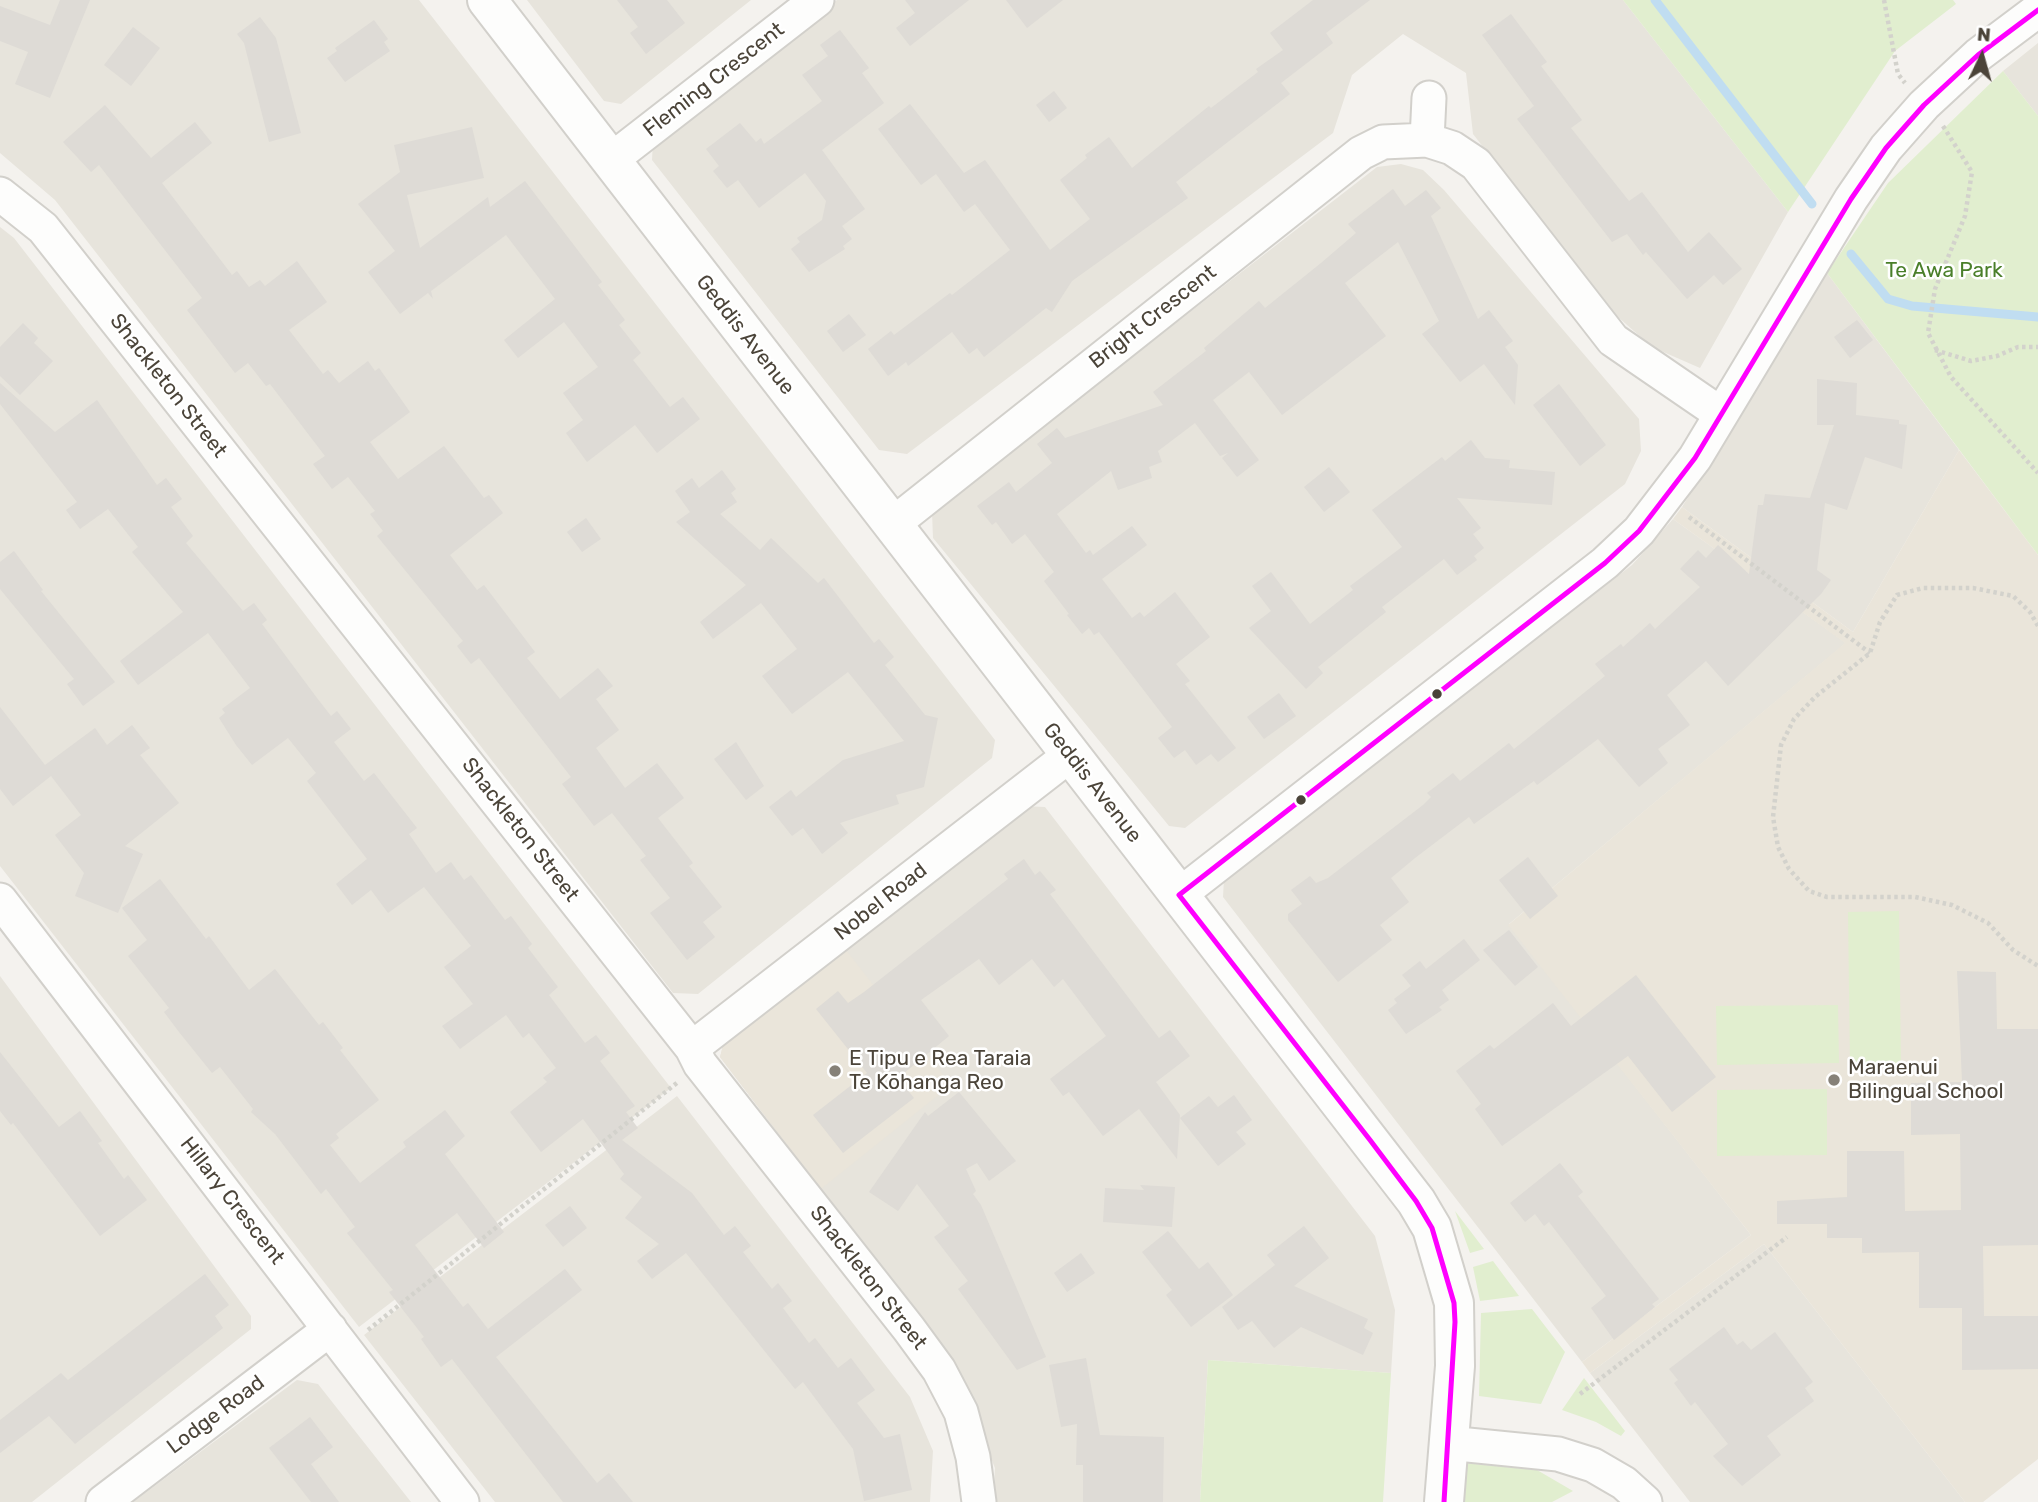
<!DOCTYPE html>
<meta charset="utf-8">
<style>
body{margin:0}
#map{position:relative;width:2038px;height:1502px;overflow:hidden;background:#f4f2ee;font-family:Rubik,sans-serif}
canvas{display:block}
.north{position:absolute;left:1947px;top:21px;width:70px;height:70px;-webkit-text-stroke:5px #fff;paint-order:stroke;rotate:5deg;font-size:19px;font-weight:700;line-height:28px;text-align:center;color:#4b4439}
.north::after{content:'';display:block;margin:auto;width:24px;height:32px;background:#4b4439;clip-path:polygon(50% 0,100% 100%,50% 72%,0 100%)}
</style>
<div id="map">
<canvas width="2038" height="1502"></canvas>
<div class="north">N</div>
</div>
<script>
const c = document.querySelector('canvas').getContext('2d');
c.lineJoin = 'round';
function fill(path, color) { c.fillStyle = color; c.fill(path, 'evenodd'); }
const toPath = rows => new Path2D(rows.map(r => 'M' + r).join(''));
function trace(path, color, width, dash) { c.strokeStyle = color; c.lineWidth = width; c.lineCap = dash ? 'butt' : 'round'; c.setLineDash(dash || []); c.stroke(path); }
function label(font, color, halo, rows, align = 'center') {
  c.font = font + ' Rubik,sans-serif'; c.lineWidth = 5; c.setLineDash([]); c.textBaseline = 'middle'; c.strokeStyle = halo; c.fillStyle = color; for (const [text, x, y, turn = 0] of rows) {
    c.save(); c.translate(x, y); c.rotate((+turn || 0) * Math.PI / 180); c.textAlign = isNaN(turn) ? turn : align; if (halo) c.strokeText(text, 0, 0); c.fillText(text, 0, 0); c.restore();
  }
}
fill(toPath([
 [0,0,419,0,995,740,992,758,698,994,673,993,55,200,0,153],
 [527,0,751,0,621,104,604,101],
 [837,0,1623,0,1788,212,1700,368,1652,347,1609,309,1473,134,1466,73,1403,34,1352,75,1333,133,907,454,879,450,652,160,653,141],
 [2038,43,2038,116,2003,71],
 [1401,164,1423,170,1444,190,1639,419,1641,451,1625,484,1185,828,1169,826,933,538,932,512,1377,167],
 [0,227,14,238,671,1088,359,1327,0,866],
 [1827,273,1959,450,1853,632,1682,507],
 [1673,519,1846,643,1509,924,1751,1235,1582,1362,1223,897,1224,879,1632,565],
 [1022,806,1045,807,1375,1236,1395,1310,1391,1373,1208,1360,1200,1502,993,1502,995,1468,952,1362,720,1057,725,1038],
 [0,976,251,1316,251,1329,32,1502,0,1502],
 [677,1096,910,1397,933,1451,930,1502,495,1502,364,1335],
 [1764,1244,1965,1502,1690,1502,1590,1373],
 [297,1380,318,1384,411,1502,133,1502]
]), '#e7e4dc');
fill(toPath([
 [1959,450,2038,555,2038,1459,1983,1502,1965,1502,1764,1244,1590,1373,1582,1362,1751,1235,1508,925,1845,643,1673,519,1682,507,1853,632],
 [843,946,951,1085,821,1189,720,1057,725,1038]
]), '#eae5da');
fill(toPath([
 [1623,0,1953,0,1956,4,1895,51,1788,212],
 [2003,71,2038,116,2038,555,1827,273,1888,183],
 [1899,911,1901,1067,1850,1067,1848,912],
 [1838,1005,1839,1063,1717,1065,1716,1006],
 [1827,1089,1827,1155,1717,1156,1717,1090],
 [1455,1211,1484,1249,1470,1253],
 [1493,1261,1519,1296,1480,1301,1473,1267],
 [1532,1309,1565,1352,1541,1404,1479,1396,1481,1313],
 [1208,1360,1391,1373,1383,1502,1200,1502],
 [1584,1378,1625,1431,1621,1436,1596,1422,1562,1410],
 [1464,1463,1537,1470,1573,1491,1552,1502,1453,1502]
]), '#e1eecf');
trace(toPath([
 [1655,0,1812,204],
 [1851,254,1888,299,1912,306,2038,317]
]), '#c0ddf1', 9);
fill(toPath([
 [60,0,90,0,50,98,15,84,28,52,0,41,0,6,50,25],
 [617,0,667,0,685,23,646,54,630,33,638,27],
 [905,0,969,0,910,46,896,28,915,13],
 [1006,0,1063,0,1027,28],
 [1313,0,1370,0,1326,33,1333,43,1281,83,1290,94,1176,182,1188,198,1072,281,1052,312,1046,308,984,357,977,348,969,354,952,332,908,366,906,362,888,376,868,349,891,331,894,335,950,293,952,295,1010,250,975,204,964,212,936,174,921,185,878,129,910,104,964,173,985,160,1050,250,1090,219,1060,180,1087,158,1085,155,1109,137,1132,168,1209,106,1211,108,1258,72,1256,69,1283,50,1270,33],
 [1511,14,1547,62,1541,66,1582,120,1571,128,1629,201,1642,192,1688,252,1709,232,1742,269,1723,285,1714,275,1687,299,1646,252,1643,255,1627,234,1612,242,1517,119,1534,106,1482,35],
 [260,17,276,38,301,133,269,142,244,43,237,34],
 [374,20,388,39,384,42,390,51,345,82,327,58,337,51,335,48],
 [133,27,160,48,131,86,104,65],
 [840,30,869,68,862,73,884,103,822,150,865,209,842,226,852,239,843,246,845,249,809,272,791,249,800,242,797,238,822,220,826,201,805,173,759,208,738,180,727,188,713,171,719,166,706,149,740,123,756,142,761,138,764,144,822,101,802,75,828,56,820,45],
 [1054,91,1067,108,1049,122,1036,105],
 [105,105,151,158,195,122,212,143,162,183,232,275,237,271,249,287,260,280,265,286,297,261,327,302,289,330,323,374,328,370,339,383,368,361,375,371,379,368,410,412,370,442,398,479,444,446,484,498,489,495,503,513,450,555,477,590,484,585,535,652,527,658,560,699,598,668,613,686,596,699,619,730,596,748,625,788,657,763,684,798,658,818,693,863,689,866,722,907,703,922,715,937,687,960,650,913,670,898,640,860,646,856,612,813,594,826,562,784,571,777,479,658,471,664,457,646,463,641,377,536,383,531,370,514,375,511,348,477,332,489,313,464,325,456,270,384,266,386,248,363,235,373,187,310,202,298,99,165,91,172,63,142],
 [472,127,484,178,407,195,420,248,488,197,490,207,525,181,602,282,598,285,625,320,619,325,641,353,633,360,670,407,683,397,700,419,657,453,635,425,587,462,566,433,583,420,563,393,598,367,564,322,518,358,504,340,555,299,506,235,431,291,433,299,428,293,400,314,368,272,395,251,358,204,400,172,394,145],
 [1393,189,1405,206,1426,190,1441,208,1431,216,1478,319,1489,310,1513,341,1505,347,1518,365,1515,405,1484,364,1460,382,1422,334,1439,321,1398,242,1345,283,1386,336,1282,415,1249,372,1213,400,1259,460,1237,477,1222,458,1228,453,1220,456,1195,423,1158,451,1162,462,1149,467,1152,478,1118,490,1111,471,1057,514,1086,553,1090,550,1093,555,1132,526,1147,545,1102,579,1132,618,1140,612,1144,617,1175,592,1210,637,1176,664,1190,681,1185,684,1236,748,1218,762,1211,754,1196,765,1185,750,1174,758,1158,738,1172,727,1099,632,1094,635,1089,628,1082,634,1067,615,1069,614,1044,581,1054,572,1025,534,1012,544,996,522,992,525,977,506,1009,482,1016,492,1052,463,1037,444,1057,428,1065,438,1163,405,1153,392,1206,351,1204,348,1259,301,1265,308,1321,263,1356,233,1348,224],
 [849,314,866,335,843,352,827,331],
 [1857,320,1873,340,1850,358,1834,337],
 [23,323,38,338,34,343,53,361,20,395,0,376,0,347],
 [1817,379,1857,383,1856,415,1899,420,1899,424,1907,425,1902,469,1865,457,1847,510,1825,503,1817,570,1831,580,1821,594,1728,686,1706,661,1667,695,1690,725,1658,749,1668,763,1639,787,1598,739,1537,785,1534,781,1474,824,1469,817,1415,858,1391,878,1409,902,1380,925,1392,940,1338,982,1288,920,1288,914,1302,904,1291,890,1310,876,1316,883,1328,878,1423,805,1431,797,1427,793,1453,773,1460,781,1509,743,1514,749,1605,676,1595,664,1621,644,1623,647,1650,623,1655,629,1700,587,1680,569,1698,550,1706,558,1718,545,1749,574,1758,505,1763,505,1765,494,1810,498,1834,425,1817,425],
 [0,383,55,432,97,400,157,485,166,478,182,499,171,507,193,536,186,543,243,611,254,603,267,620,262,624,317,698,331,716,337,711,351,729,334,742,364,781,374,773,417,828,409,834,436,873,451,862,464,880,471,875,505,920,511,916,532,944,528,948,558,987,549,995,585,1043,596,1035,610,1053,600,1061,635,1106,626,1112,638,1128,622,1140,692,1193,724,1235,735,1226,751,1246,743,1252,772,1289,778,1283,792,1301,783,1308,809,1343,815,1338,838,1368,851,1358,875,1390,857,1403,884,1438,900,1434,912,1490,864,1501,853,1449,803,1382,795,1389,686,1253,652,1279,637,1261,659,1244,625,1218,642,1197,620,1179,624,1174,583,1119,541,1152,510,1112,547,1082,543,1078,556,1068,529,1033,523,1038,506,1015,460,1049,442,1026,473,1004,444,967,471,946,424,887,388,913,371,890,352,905,336,884,367,859,307,781,316,773,288,738,252,765,236,745,219,718,225,713,222,709,250,688,208,633,138,685,120,661,183,612,132,552,138,547,108,509,80,529,66,510,77,502,0,404],
 [1559,384,1606,445,1580,466,1533,405],
 [1471,440,1485,458,1510,460,1509,468,1555,472,1552,505,1457,498,1481,528,1473,534,1484,548,1474,556,1477,560,1457,575,1444,559,1382,607,1386,612,1318,667,1323,673,1306,689,1249,628,1271,611,1252,586,1271,572,1310,624,1353,590,1350,586,1402,547,1372,510,1442,457,1445,461],
 [1329,467,1350,492,1324,512,1304,487],
 [722,470,736,489,731,493,737,502,720,514,760,550,771,538,818,583,824,578,874,643,879,639,894,657,885,665,925,715,938,718,924,787,896,795,899,804,840,823,848,833,822,854,803,828,792,836,769,807,791,790,796,797,843,760,904,741,848,672,792,714,762,676,797,649,761,603,713,639,700,622,746,585,676,522,690,512,675,491,692,478,699,488],
 [586,518,601,539,582,552,567,532],
 [14,551,43,590,41,591,115,682,83,706,67,684,74,679,0,589,0,562],
 [1279,693,1296,716,1264,739,1247,717],
 [0,707,45,765,95,728,107,745,132,725,150,748,140,755,179,803,125,846,143,854,118,913,75,896,84,873,55,835,81,815,51,776,13,806,0,789],
 [736,742,764,786,746,800,714,759],
 [1528,857,1558,896,1530,919,1499,880],
 [1024,859,1035,875,1040,871,1056,890,1050,894,1159,1038,1170,1030,1190,1056,1156,1082,1180,1115,1177,1159,1139,1109,1103,1136,1069,1092,1063,1096,1050,1079,1106,1036,1063,979,1054,987,1032,959,999,985,979,959,921,1000,949,1036,898,1078,914,1098,843,1153,813,1115,867,1073,816,1009,838,991,848,1003,864,992,1008,879,1004,874],
 [160,879,206,939,209,936,249,990,275,969,319,1025,323,1022,343,1048,340,1050,379,1100,336,1134,339,1138,330,1145,360,1183,406,1147,403,1142,445,1110,465,1136,445,1154,504,1232,484,1248,457,1213,415,1245,463,1307,468,1303,488,1329,565,1269,582,1290,496,1357,597,1483,609,1473,633,1502,563,1502,452,1359,441,1367,421,1339,424,1337,389,1292,393,1290,347,1233,355,1227,326,1189,321,1194,275,1134,251,1112,253,1109,220,1067,212,1073,179,1032,164,1012,169,1008,128,956,147,940,122,908],
 [1509,930,1538,967,1515,986,1483,950],
 [1464,939,1480,960,1442,990,1449,1000,1439,1007,1442,1010,1406,1034,1388,1010,1397,1003,1394,999,1411,986,1402,975,1420,961,1426,969],
 [1957,971,1996,972,1997,1029,2038,1029,2038,1245,1983,1246,1984,1316,2038,1316,2038,1369,1962,1370,1962,1308,1919,1308,1919,1252,1862,1253,1862,1238,1827,1238,1827,1224,1777,1224,1777,1201,1847,1197,1847,1151,1904,1151,1905,1211,1961,1210,1960,1134,1911,1135,1911,1083,1962,1082],
 [1636,975,1716,1077,1672,1112,1628,1056,1502,1146,1475,1109,1481,1104,1456,1071,1490,1045,1494,1049,1553,1003,1571,1026],
 [0,1052,59,1127,80,1111,102,1141,98,1143,124,1179,128,1175,147,1200,100,1236,13,1123,11,1125,0,1111],
 [959,1092,1016,1161,989,1181,977,1163,966,1169,976,1191,973,1194,981,1205,1046,1357,1017,1370,958,1289,968,1281,934,1237,949,1226,917,1184,898,1211,869,1192,925,1112,928,1116],
 [1234,1095,1252,1120,1236,1132,1246,1144,1218,1166,1180,1118,1209,1096,1218,1107],
 [1560,1163,1583,1192,1578,1196,1659,1299,1652,1304,1655,1307,1614,1340,1591,1308,1606,1296,1549,1222,1544,1226,1535,1214,1525,1222,1510,1203],
 [1140,1185,1175,1187,1172,1227,1103,1222,1105,1188,1144,1190],
 [570,1206,587,1228,563,1247,545,1225],
 [1304,1226,1329,1258,1294,1286,1368,1319,1364,1328,1373,1333,1363,1355,1301,1327,1274,1348,1252,1321,1238,1330,1222,1307,1275,1265,1267,1255],
 [1168,1231,1199,1269,1208,1262,1233,1295,1191,1327,1166,1295,1172,1290,1142,1252],
 [1081,1253,1095,1273,1067,1292,1054,1273],
 [205,1274,229,1305,215,1316,223,1328,75,1444,49,1416,0,1453,0,1420,61,1373,68,1380],
 [1724,1327,1737,1345,1743,1341,1751,1350,1775,1332,1813,1382,1805,1388,1814,1401,1767,1436,1781,1455,1742,1486,1713,1456,1728,1444,1695,1402,1691,1406,1674,1383,1678,1380,1669,1369],
 [1086,1358,1100,1435,1164,1437,1163,1502,1083,1502,1083,1465,1076,1465,1077,1424,1061,1427,1049,1365],
 [310,1417,333,1447,311,1464,339,1502,311,1502,269,1448]
]), '#dedbd6');
const minor = toPath([
 [1427,140,1429,98],
 [611,160,817,0],
 [0,194,43,228,692,1048,700,1064,909,1329,939,1370,961,1412,973,1457,979,1502],
 [893,524,1361,153,1383,142,1427,140,1452,148,1476,164,1613,340,1721,414],
 [1179,895,1605,563,1639,531,1695,458,1851,199,1886,148,1924,105,1978,55,2038,10],
 [0,900,462,1502],
 [692,1048,1070,755],
 [1448,1443,1558,1454,1593,1465,1624,1483,1645,1502],
 [103,1502,330,1329]
]);
const tertiary = toPath([
 [487,0,1416,1201,1432,1228,1454,1303,1455,1366,1444,1502]
]);
trace(minor, '#d2d0cb', 37);
trace(tertiary, '#d2d0cb', 42);
trace(toPath([
 [1884,0,1898,74,1905,83],
 [1943,126,1972,172,1965,216,1935,289,1928,333,1951,377,2038,473],
 [1935,350,1971,361,1997,356,2018,347,2038,347],
 [1689,517,1870,653],
 [2038,626,2030,612,2013,596,1973,588,1923,588,1897,595,1880,622,1870,653,1815,697,1794,719,1781,745,1773,817,1778,847,1789,869,1809,891,1827,897,1915,897,1952,905,1988,923,2013,950,2038,966],
 [368,1330,678,1082],
 [1580,1394,1787,1237]
]), '#d3d2cc', 4.5, [3.5, 3.5]);
trace(minor, '#fdfdfc', 33);
trace(tertiary, '#fdfdfc', 38);
trace(toPath([
 [1179,895,1605,563,1639,531,1695,458,1851,199,1886,148,1924,105,1978,55,2038,10],
 [1179,895,1370,1140,1416,1201,1432,1228,1454,1303,1455,1322,1444,1502]
]), '#f0f', 5);
for (const [x, y, r, color] of [
 [1437,694,6,"#4b4439"],
 [1301,800,6,"#4b4439"],
 [835,1071,7,"#868178"],
 [1834,1080,7,"#868178"]
]) { const dot = new Path2D(); dot.arc(x, y, r, 0, 2 * Math.PI); c.fillStyle = color; c.fill(dot); trace(dot, '#fff', 2.5); }
label('21px', '#4b4439', '#fff', [
 ["Fleming Crescent",714,80,-38],
 ["Bright Crescent",1153,317,-38],
 ["Geddis Avenue",745,335,52],
 ["Shackleton Street",168,386,52],
 ["Geddis Avenue",1092,783,52],
 ["Shackleton Street",520,830,52],
 ["Nobel Road",881,902,-38],
 ["Hillary Crescent",232,1201,52],
 ["Shackleton Street",868,1278,52],
 ["Lodge Road",216,1415,-37]
]);
label('21px', '#4a7f2a', '#fff', [
 ["Te Awa Park",1944,271]
]);
label('21px', '#4b4439', '#fff', [
 ["E Tipu e Rea Taraia",849,1059],
 ["Te Kōhanga Reo",849,1083],
 ["Maraenui",1848,1068],
 ["Bilingual School",1848,1092]
], 'left');
</script>
